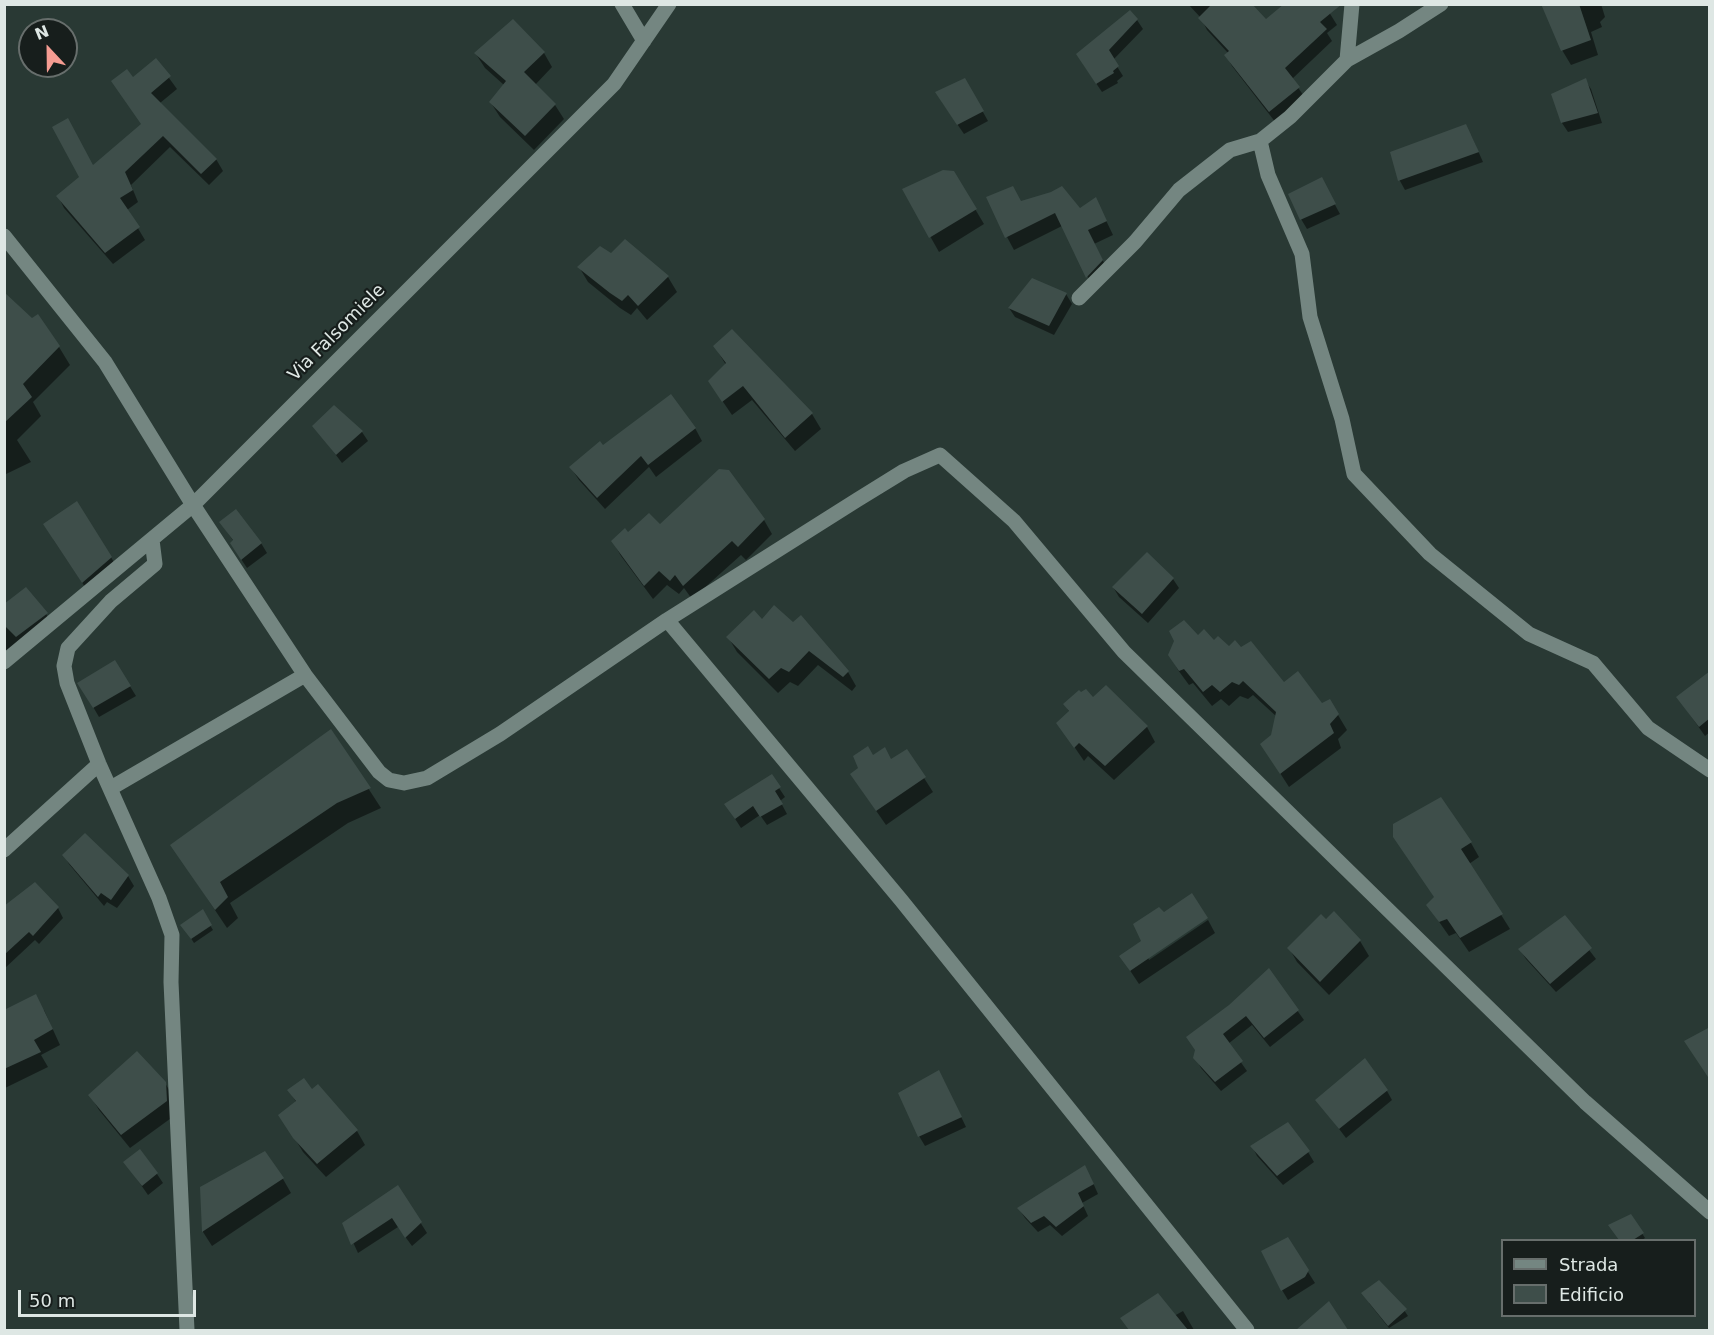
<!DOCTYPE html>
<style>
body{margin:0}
#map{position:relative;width:1714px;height:1335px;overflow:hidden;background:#293934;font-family:"DejaVu Sans",sans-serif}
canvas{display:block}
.frame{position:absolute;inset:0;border:6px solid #dee7e4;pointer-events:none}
.legend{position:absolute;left:1501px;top:1239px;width:195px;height:78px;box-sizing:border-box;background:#171e1c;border:2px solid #676e6c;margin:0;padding:8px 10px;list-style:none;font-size:18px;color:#dee7e4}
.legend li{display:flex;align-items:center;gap:12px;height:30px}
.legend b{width:30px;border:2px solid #676e6c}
.north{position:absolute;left:18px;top:18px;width:60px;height:60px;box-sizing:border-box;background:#171e1c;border:2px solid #676e6c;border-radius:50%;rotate:338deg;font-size:16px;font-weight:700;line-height:24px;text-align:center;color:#dee7e4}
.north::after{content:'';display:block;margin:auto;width:21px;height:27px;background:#f59c92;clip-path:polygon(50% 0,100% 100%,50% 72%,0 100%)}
.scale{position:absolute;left:18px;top:1290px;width:178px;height:27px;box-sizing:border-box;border:3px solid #dee7e4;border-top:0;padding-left:8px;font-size:18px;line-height:21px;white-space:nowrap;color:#dee7e4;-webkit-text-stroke:4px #171e1c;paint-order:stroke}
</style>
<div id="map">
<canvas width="1714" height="1335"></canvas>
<div class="frame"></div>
<ul class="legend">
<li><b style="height:8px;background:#748681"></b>Strada</li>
<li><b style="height:16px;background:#3e4e4a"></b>Edificio</li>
</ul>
<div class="north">N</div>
<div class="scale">50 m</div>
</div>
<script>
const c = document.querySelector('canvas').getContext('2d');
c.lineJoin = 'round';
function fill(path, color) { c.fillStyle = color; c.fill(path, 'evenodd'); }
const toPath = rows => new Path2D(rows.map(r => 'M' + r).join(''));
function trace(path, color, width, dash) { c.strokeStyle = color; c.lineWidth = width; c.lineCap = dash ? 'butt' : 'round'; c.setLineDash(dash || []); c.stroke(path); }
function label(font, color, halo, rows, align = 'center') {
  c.font = font + ' "DejaVu Sans",sans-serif'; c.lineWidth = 4.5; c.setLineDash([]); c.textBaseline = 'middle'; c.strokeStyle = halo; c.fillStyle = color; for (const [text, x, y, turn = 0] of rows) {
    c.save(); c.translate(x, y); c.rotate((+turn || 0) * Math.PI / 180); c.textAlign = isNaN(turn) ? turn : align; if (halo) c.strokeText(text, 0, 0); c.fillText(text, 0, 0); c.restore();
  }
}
fill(toPath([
 [1188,4,1250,4,1266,21,1324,4,1337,25,1327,33,1332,41,1292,79,1306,99,1276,123,1232,66,1226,55,1228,53,1207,30,1201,18],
 [1543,4,1601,4,1605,17,1600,22,1602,27,1591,32,1598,55,1571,65,1562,50],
 [1137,20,1143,29,1113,60,1123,76,1117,81,1118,83,1102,92,1083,64],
 [544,53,552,67,535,85,555,105,564,119,534,150,500,117,491,103,504,85,485,68,476,54],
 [156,60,177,89,160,103,216,159,223,171,209,185,170,147,131,185,138,202,127,210,145,240,113,264,64,208,58,196,142,126,133,80],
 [965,80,988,121,964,134,942,102],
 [1585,80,1591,89,1602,123,1568,132,1562,123,1553,95],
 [1471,135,1483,162,1405,190,1400,181,1392,153],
 [953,172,984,224,939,252,904,190],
 [1321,179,1340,214,1307,229,1301,219],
 [1020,202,1102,212,1113,235,1094,244,1110,274,1094,289,1062,226,1014,250,1007,237],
 [625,241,668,277,677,292,647,320,637,308,631,315,620,308,588,282,579,267,611,255],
 [1032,280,1066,294,1072,304,1054,335,1015,317,1009,308],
 [4,294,59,347,70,365,33,402,41,416,17,440,31,462,4,475],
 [732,331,812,414,821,429,795,451,752,400,732,415,719,396,726,365,715,347],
 [334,407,362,432,368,441,342,463,314,426],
 [695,428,702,441,656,477,649,467,605,509,579,480,571,468,603,446],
 [764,520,772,534,746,560,741,555,692,599,684,588,679,594,667,585,653,599,621,556,613,542,628,534],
 [221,523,261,543,267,553,247,568,237,553,234,542],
 [53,539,111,557,119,572,91,596],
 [1173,579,1179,588,1148,623,1119,597,1113,587],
 [4,606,46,614,52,623,4,653],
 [762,622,848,672,856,686,852,691,818,665,798,686,790,682,778,693,737,652,728,637],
 [1197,637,1229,648,1283,684,1338,715,1347,730,1338,739,1341,748,1289,787,1262,745,1272,736,1277,717,1253,695,1248,699,1240,696,1229,706,1221,699,1212,706,1193,683,1189,685,1178,670,1169,654],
 [115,662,136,696,99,717,79,683],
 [1710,679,1710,732,1705,736,1678,698],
 [1093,699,1147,727,1155,742,1114,780,1088,756,1084,761,1058,723,1070,713,1065,705],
 [331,731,381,808,348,823,230,903,238,918,227,928,172,846],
 [872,757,891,760,924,778,933,792,886,825,861,789],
 [779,788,785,797,780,801,787,814,767,825,760,815,741,828,732,814],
 [1394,825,1471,843,1479,857,1469,864,1510,929,1469,952,1456,933,1449,936,1428,906,1435,898],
 [85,835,128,876,134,886,117,908,107,902,104,906,69,864,64,855],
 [4,907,58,908,63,918,39,944,35,940,4,969],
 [202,912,213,930,194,943,185,929],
 [1334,913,1360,941,1369,956,1329,995,1297,962,1289,948],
 [1564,917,1596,959,1556,992,1526,959,1520,950],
 [1208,920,1215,933,1139,984,1121,957,1143,942,1149,960],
 [1269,971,1304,1020,1270,1047,1252,1025,1228,1044,1247,1071,1221,1091,1201,1068,1195,1057,1230,1006],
 [44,1010,60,1045,41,1055,48,1067,5,1088,4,1012],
 [944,1081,966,1127,925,1146,919,1136],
 [165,1083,174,1098,174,1116,130,1148,99,1110,90,1095],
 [289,1090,311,1091,357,1131,365,1145,326,1177,303,1152,289,1129,296,1102],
 [1387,1091,1392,1100,1346,1138,1317,1100],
 [1252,1146,1308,1152,1314,1162,1283,1185,1257,1156],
 [125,1162,157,1174,163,1183,148,1195],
 [1090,1176,1098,1194,1082,1203,1088,1216,1062,1236,1050,1225,1038,1232,1025,1218,1019,1209],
 [283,1179,291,1193,212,1246,203,1232,201,1188],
 [398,1187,427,1233,412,1246,398,1227,358,1253,344,1223],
 [1631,1216,1645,1238,1642,1240,1620,1240,1610,1226],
 [1287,1239,1315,1283,1288,1300,1282,1290],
 [1369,1303,1402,1307,1408,1316,1389,1328],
 [1329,1304,1346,1330,1299,1330],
 [1183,1311,1194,1330,1130,1330,1122,1318,1174,1316]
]), '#0007');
fill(toPath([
 [1212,4,1252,4,1266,19,1284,4,1342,4,1320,22,1327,29,1285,68,1300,87,1269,112,1224,55,1229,51,1198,18],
 [1541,4,1579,4,1591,40,1561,51],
 [1130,10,1138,19,1109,50,1119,66,1113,71,1114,73,1096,84,1076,54],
 [513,19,545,52,524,72,556,104,525,136,489,102,506,81,474,53],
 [156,58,171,76,151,93,217,159,201,174,163,136,125,172,133,190,120,198,140,227,105,253,56,196,79,177,52,127,68,118,93,165,141,124,111,81,127,69,133,77],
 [965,78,984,111,957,125,935,92],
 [1586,78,1598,113,1561,123,1551,94],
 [1466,124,1479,152,1398,181,1390,152],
 [943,170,954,171,977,209,929,238,902,189],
 [1322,177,1336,204,1300,220,1288,194],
 [1013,186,1021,201,1051,192,1062,186,1080,208,1096,197,1107,221,1088,230,1103,260,1086,278,1055,213,1005,238,986,197],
 [625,239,669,276,638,306,628,295,622,301,610,293,577,267,600,246,611,253],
 [1032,278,1067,293,1049,326,1008,308],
 [4,292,32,318,38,314,60,346,23,384,32,397,4,423],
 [732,329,813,413,785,438,743,386,722,402,708,381,726,363,713,346],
 [671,394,696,428,648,465,641,456,597,498,569,467,600,441,603,445],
 [334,405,363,431,336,455,312,426],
 [719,469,729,470,765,519,738,547,732,541,683,586,675,575,670,581,659,571,644,586,611,541,625,528,628,532,649,513,660,524],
 [77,501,112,557,82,583,43,524],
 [236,509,262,543,241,560,230,543,233,540,219,522],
 [1147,552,1174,578,1142,614,1112,587],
 [26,587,48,613,16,637,4,625,4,604],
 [774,605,793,622,801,615,849,671,843,677,809,651,789,672,781,668,769,679,726,637,754,610,762,619],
 [1184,620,1198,635,1204,629,1214,640,1218,636,1229,646,1235,640,1241,647,1251,641,1284,682,1298,671,1322,703,1330,699,1339,714,1330,724,1334,733,1280,774,1260,744,1271,735,1276,712,1243,681,1239,685,1232,682,1220,692,1212,685,1203,692,1184,669,1179,671,1168,655,1174,641,1169,631],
 [115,660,131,686,93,708,77,683],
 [1710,671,1710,718,1699,727,1676,697],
 [1106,685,1148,726,1105,766,1079,743,1074,748,1056,723,1069,711,1063,704,1079,690,1081,692,1086,689,1093,697],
 [331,729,371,788,337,803,220,882,228,897,215,910,170,845],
 [868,746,873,755,885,747,891,759,907,749,926,777,876,811,850,774,858,768,853,756],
 [772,774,781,787,775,791,783,804,760,817,753,806,735,819,724,804],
 [1441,797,1472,842,1461,849,1503,914,1460,938,1447,919,1439,922,1426,905,1434,897,1393,837,1393,824],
 [85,833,129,875,111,900,101,893,98,897,62,855],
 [35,882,59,907,33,936,29,932,4,955,4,906],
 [1192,893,1208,918,1130,971,1119,956,1141,941,1133,924,1159,907,1164,912],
 [203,909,212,925,191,939,180,925],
 [1334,911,1361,940,1320,982,1287,948,1321,914,1326,919],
 [1565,915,1592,948,1550,984,1518,949],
 [1269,968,1299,1010,1264,1038,1246,1016,1223,1034,1243,1061,1215,1082,1193,1058,1195,1050,1186,1037,1229,1005],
 [36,994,53,1029,34,1040,41,1052,4,1069,4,1010],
 [1710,1027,1710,1080,1684,1041],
 [137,1051,166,1082,167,1101,121,1135,88,1095],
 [1365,1058,1388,1090,1339,1129,1315,1100],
 [939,1070,962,1117,918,1137,898,1093],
 [304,1078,312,1089,318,1084,358,1130,317,1164,293,1138,278,1115,296,1101,287,1090],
 [1288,1122,1310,1151,1277,1176,1250,1146],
 [140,1149,158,1173,142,1186,123,1162],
 [265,1151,284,1178,202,1232,200,1187],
 [1085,1165,1094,1184,1078,1193,1084,1206,1056,1227,1044,1216,1031,1223,1017,1208],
 [398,1185,422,1222,405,1238,392,1218,351,1245,342,1223],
 [1631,1214,1644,1233,1633,1240,1619,1240,1608,1225],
 [1288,1237,1309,1270,1305,1277,1281,1291,1261,1251],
 [1379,1280,1407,1309,1388,1326,1361,1293],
 [1158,1293,1188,1330,1129,1330,1120,1318],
 [1329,1301,1348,1330,1296,1330]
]), '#3e4e4a');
trace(toPath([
 [622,4,644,41],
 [1352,4,1347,60,1290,117,1260,141,1268,175,1302,254,1310,317,1342,419,1354,474,1430,554,1529,634,1593,663,1648,728,1710,770],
 [1347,60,1399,31,1441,4],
 [4,236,105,362,193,505,305,675,379,772,389,780,404,783,427,778,500,734,667,620,857,500,904,471,940,455,1014,521,1124,652,1585,1102,1710,1212],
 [1079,298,1135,242,1179,190,1230,150,1260,141],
 [152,540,155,564,111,601,68,648,64,666,67,683,99,764,159,898,172,935,171,982,187,1330],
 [667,620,901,900,1247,1330],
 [4,662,193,505,614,84,669,4],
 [111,788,305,675],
 [4,850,99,764]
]), '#748681', 15);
label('18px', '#dee7e4', '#171e1c', [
 ["Via Falsomiele",337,333,-45]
]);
</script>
